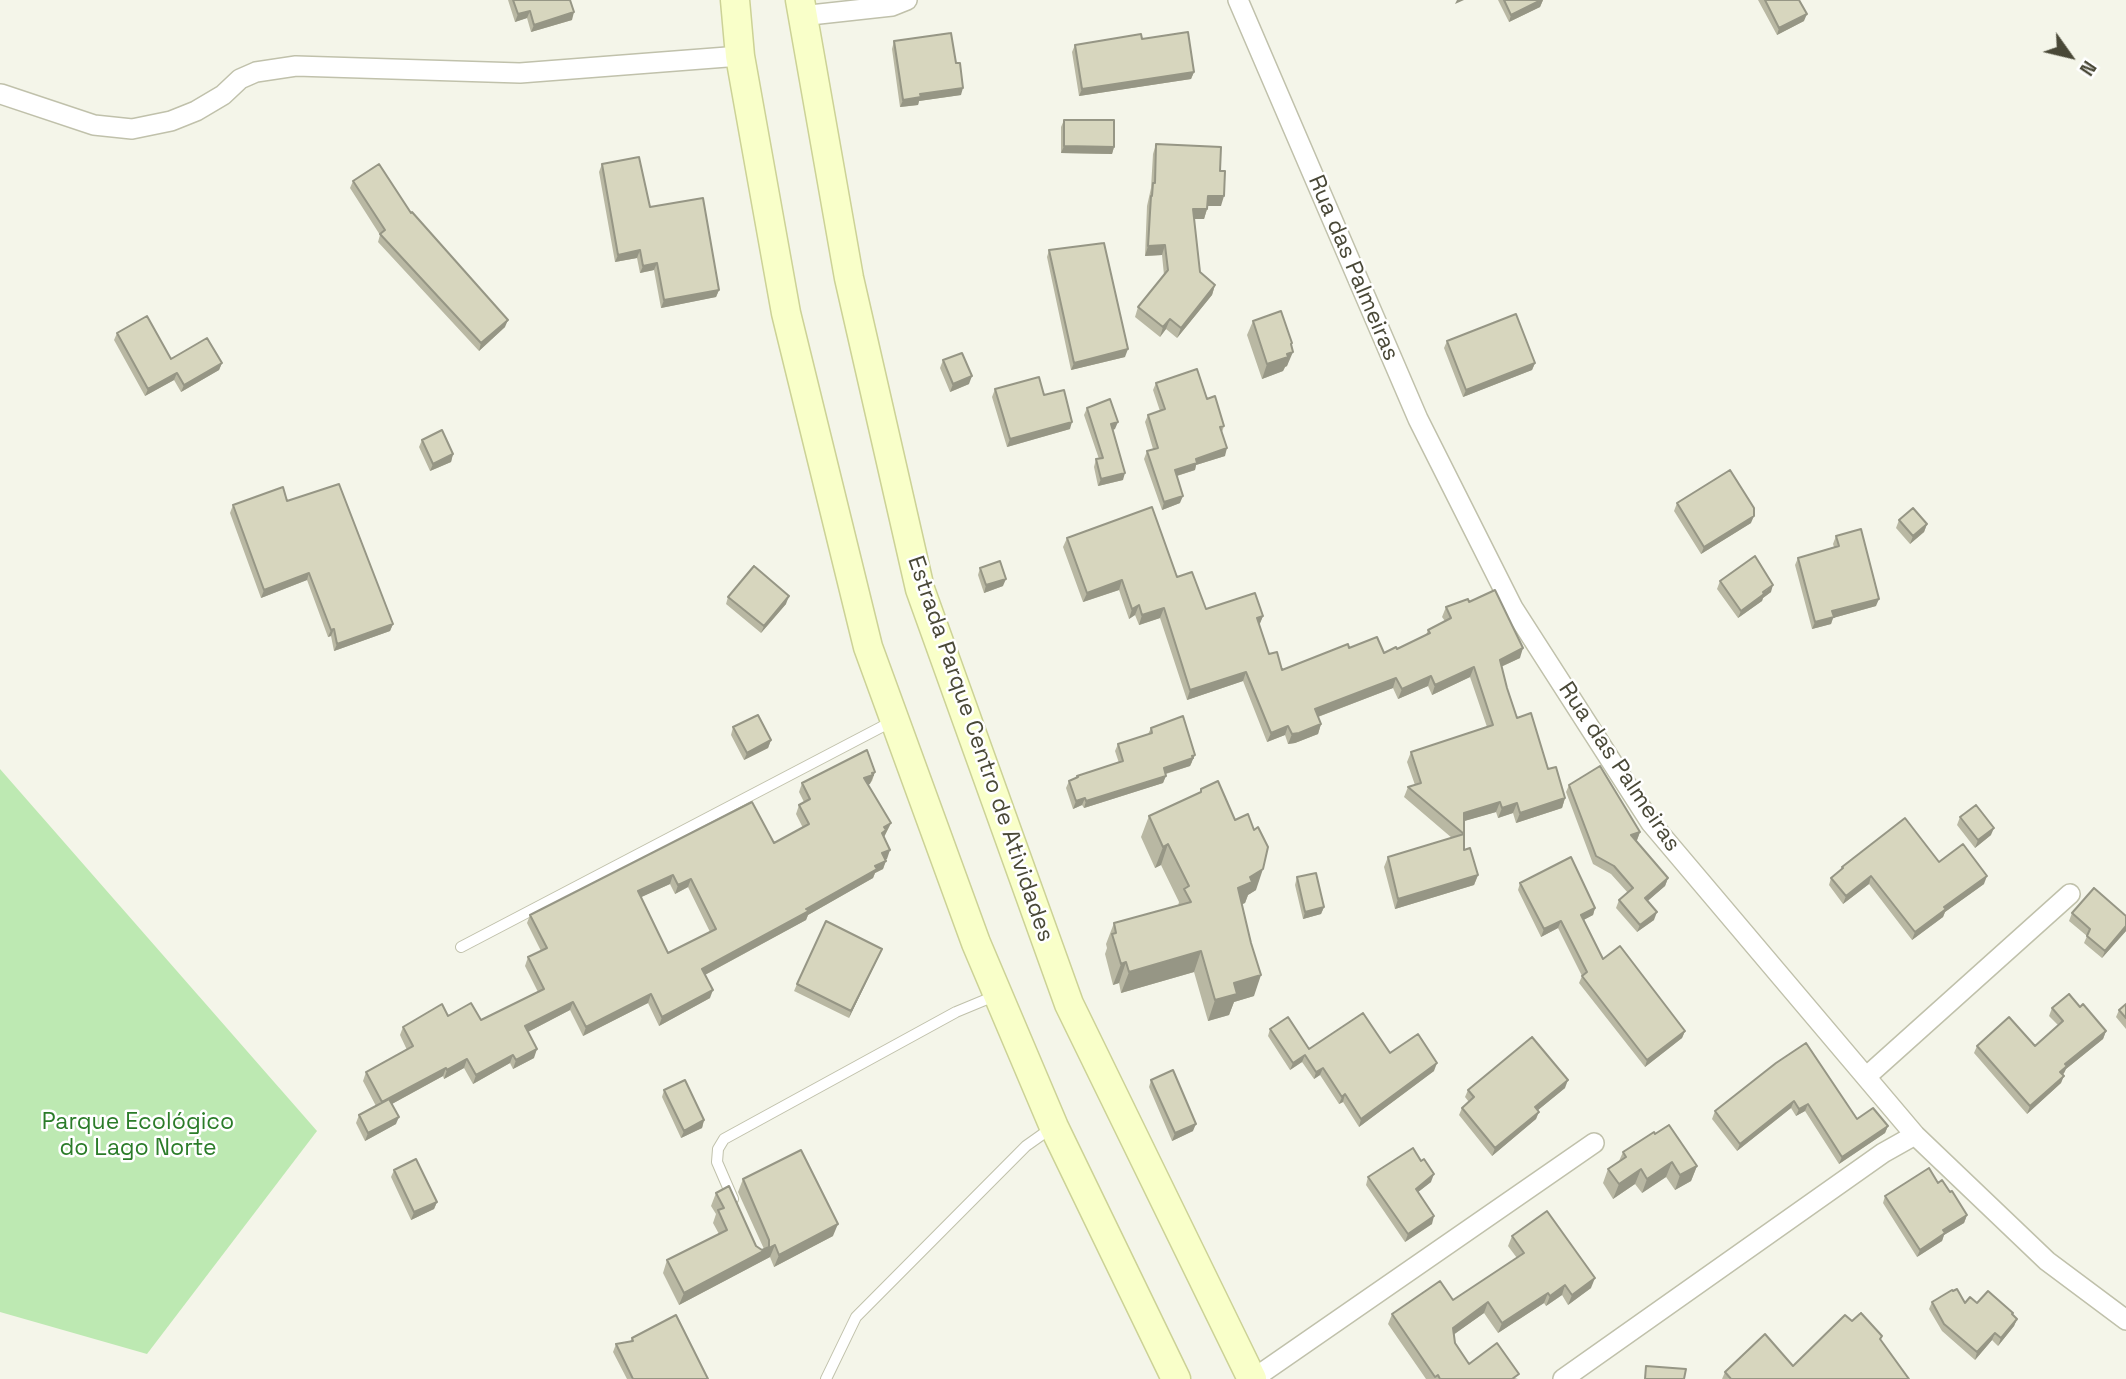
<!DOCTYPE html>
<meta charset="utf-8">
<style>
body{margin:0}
#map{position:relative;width:2126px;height:1379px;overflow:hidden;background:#f4f5e9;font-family:"Space Grotesk",sans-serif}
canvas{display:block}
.north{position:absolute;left:2035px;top:21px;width:70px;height:70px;-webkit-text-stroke:5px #fff;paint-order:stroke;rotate:124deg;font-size:19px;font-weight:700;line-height:28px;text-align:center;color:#494837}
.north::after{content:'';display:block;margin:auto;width:24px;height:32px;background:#494837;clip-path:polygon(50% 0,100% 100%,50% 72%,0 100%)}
</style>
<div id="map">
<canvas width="2126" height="1379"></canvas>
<div class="north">N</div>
</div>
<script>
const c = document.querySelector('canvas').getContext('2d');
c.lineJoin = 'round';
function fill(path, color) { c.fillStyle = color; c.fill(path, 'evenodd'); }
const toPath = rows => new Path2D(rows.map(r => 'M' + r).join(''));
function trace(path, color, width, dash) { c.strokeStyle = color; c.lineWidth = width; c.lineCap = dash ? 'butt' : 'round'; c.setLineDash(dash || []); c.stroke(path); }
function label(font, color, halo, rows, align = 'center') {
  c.font = font + ' "Space Grotesk",sans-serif'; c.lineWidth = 5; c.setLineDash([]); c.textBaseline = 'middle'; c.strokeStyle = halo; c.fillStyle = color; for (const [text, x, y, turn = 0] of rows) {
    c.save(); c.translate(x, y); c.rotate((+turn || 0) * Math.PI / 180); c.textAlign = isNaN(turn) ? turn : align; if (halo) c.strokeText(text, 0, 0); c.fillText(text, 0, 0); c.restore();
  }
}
fill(toPath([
 [0,769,317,1131,147,1354,0,1312]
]), '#bde9b2');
const service = toPath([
 [461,947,891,722],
 [733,1199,717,1162,718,1149,724,1139,956,1012,997,995],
 [826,1379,856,1317,1026,1146,1050,1129]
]);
const minor = toPath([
 [1238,0,1418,419,1513,608,1651,823,1915,1135,2047,1261,2126,1320],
 [801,16,892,6,907,0],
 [1,94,94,125,132,129,171,121,196,111,223,95,240,79,256,72,296,66,520,73,740,56],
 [1866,1077,2070,894],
 [1253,1379,1594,1143],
 [1563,1379,1883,1153,1915,1135]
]);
const secondary = toPath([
 [735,0,740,56,786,313,868,647,976,943,1054,1127,1176,1379],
 [800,0,849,278,920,589,1069,1004,1252,1379]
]);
trace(service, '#c0c1ab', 12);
trace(minor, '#c0c1ab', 22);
trace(secondary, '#ccd296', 31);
trace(service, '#fff', 10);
trace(minor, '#fff', 19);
trace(secondary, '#f9ffc9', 28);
fill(toPath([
 [508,0,570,0,572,20,531,32,527,18,515,22],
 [1498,0,1543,0,1540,7,1509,22],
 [1758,0,1799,0,1804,21,1777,35],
 [1142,39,1194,72,1191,79,1079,96,1072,52,1075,45],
 [894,41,961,95,919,101,918,105,900,107,892,49],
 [1064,120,1114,147,1112,154,1061,153,1061,127],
 [1156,144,1220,171,1221,206,1208,206,1204,219,1194,219,1200,272,1215,285,1212,295,1177,338,1166,329,1160,337,1135,317,1138,307,1164,275,1162,255,1145,256,1147,206,1151,188,1153,154],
 [602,164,650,207,719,290,716,297,661,308,654,270,640,273,637,258,615,262,599,172],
 [353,181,411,213,505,327,479,351,378,242,380,235,350,188],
 [1049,250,1125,357,1071,370,1047,257],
 [1253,321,1291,346,1287,366,1285,367,1283,371,1262,379,1247,335],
 [117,333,171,359,222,363,219,370,181,392,174,380,145,396,114,340],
 [1447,341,1535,363,1532,370,1463,397,1444,348],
 [943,360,969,384,950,392,940,368],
 [1156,383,1207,399,1224,426,1222,432,1225,456,1196,465,1195,470,1177,476,1180,503,1162,510,1144,459,1147,451,1153,449,1145,422,1148,415,1160,411,1153,390],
 [995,389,1044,395,1070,429,1007,447,992,397],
 [1087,408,1115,429,1113,430,1123,480,1098,486,1094,467,1096,459,1099,459,1084,415],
 [422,440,453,454,451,462,430,471,419,447],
 [287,501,393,624,390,631,334,651,331,636,328,637,307,580,261,598,230,513,233,505],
 [1677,503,1751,523,1701,554,1674,511],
 [1899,520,1927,524,1924,532,1910,544,1896,528],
 [1836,536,1876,606,1833,618,1831,624,1812,629,1795,565,1798,558,1834,547,1833,544],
 [1067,538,1177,577,1206,609,1263,616,1259,625,1269,654,1282,670,1349,648,1384,653,1397,649,1426,635,1428,630,1445,621,1442,617,1446,607,1469,602,1520,658,1501,667,1507,688,1517,718,1565,798,1562,808,1516,823,1513,813,1498,818,1496,812,1464,821,1464,850,1478,875,1474,885,1395,909,1384,867,1388,857,1452,838,1404,797,1408,787,1415,785,1407,762,1411,752,1487,727,1470,677,1432,695,1428,686,1398,699,1393,688,1318,717,1321,724,1318,734,1295,743,1288,744,1285,735,1267,742,1243,681,1187,700,1160,618,1139,625,1135,615,1129,619,1119,590,1083,602,1063,547],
 [980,568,1003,586,984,593,978,575],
 [1720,581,1771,592,1763,598,1762,601,1738,618,1717,589],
 [728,597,786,604,761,633,726,604],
 [733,727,771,740,768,748,744,760,731,735],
 [1151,728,1192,762,1190,766,1166,774,1163,783,1084,808,1082,805,1073,809,1066,788,1069,781,1077,778,1077,776,1119,763,1115,751,1118,744,1148,734],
 [875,772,872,781,868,785,891,823,884,837,887,859,886,859,883,869,875,873,873,878,808,915,806,920,705,975,710,998,659,1026,648,1003,583,1036,570,1010,528,1032,534,1058,513,1069,510,1063,473,1084,464,1068,444,1079,443,1076,392,1104,396,1124,365,1141,356,1123,359,1115,376,1106,363,1081,366,1072,407,1050,400,1035,403,1027,448,1016,481,1020,538,992,525,966,528,957,541,951,527,923,530,915,774,843,803,828,796,814,799,805,804,802,799,792,802,783],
 [670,884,675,894,688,887,710,932,668,953,641,897],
 [1569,785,1640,832,1637,840,1636,840,1668,878,1665,886,1647,901,1654,920,1637,932,1616,908,1619,900,1628,893,1611,874,1593,864,1566,792],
 [1201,789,1256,890,1248,895,1245,903,1242,904,1254,996,1234,1002,1229,1015,1208,1021,1194,972,1121,993,1119,983,1113,985,1105,954,1107,948,1106,944,1114,923,1178,906,1179,902,1161,865,1155,868,1141,837,1149,816,1200,792],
 [1960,817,1991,835,1975,848,1957,825],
 [1939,862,1984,884,1945,912,1943,917,1912,940,1869,884,1843,904,1829,885,1831,878,1841,870,1842,867],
 [1297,877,1324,907,1321,914,1303,919,1295,885],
 [1520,883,1595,908,1593,915,1583,920,1603,959,1685,1031,1682,1038,1645,1067,1579,983,1582,976,1558,928,1541,937,1518,890],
 [2072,913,2126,916,2126,931,2102,958,2084,943,2087,936,2069,921],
 [882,949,849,1018,794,991,797,984],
 [2126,1004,2126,1029,2116,1017,2119,1010],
 [2080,1007,2106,1031,2103,1039,2066,1069,2063,1075,2061,1083,2027,1114,1974,1053,1977,1046,2035,1046,2058,1025,2049,1016,2052,1008],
 [1270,1029,1309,1049,1390,1053,1434,1071,1359,1127,1343,1102,1339,1104,1320,1075,1314,1079,1302,1062,1290,1070,1268,1036],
 [1776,1063,1857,1119,1888,1126,1885,1133,1839,1164,1805,1111,1796,1116,1791,1108,1737,1151,1712,1119,1715,1111],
 [1151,1080,1193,1131,1172,1141,1149,1087],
 [1565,1088,1538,1110,1536,1119,1492,1156,1459,1115,1462,1108,1469,1102,1465,1097,1468,1090],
 [664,1090,704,1120,702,1128,681,1138,662,1097],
 [1655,1134,1697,1166,1691,1181,1675,1190,1666,1177,1642,1193,1635,1184,1613,1199,1603,1183,1608,1169,1619,1161,1623,1152],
 [394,1170,437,1202,434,1209,411,1220,391,1177],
 [1368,1177,1431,1182,1418,1192,1432,1224,1405,1242,1366,1185],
 [743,1179,833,1236,774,1267,770,1257,679,1305,663,1273,667,1260,719,1234,713,1223,716,1214,711,1206,716,1193,756,1246,762,1250,764,1249,738,1192],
 [1938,1183,1950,1192,1967,1215,1964,1223,1944,1235,1942,1241,1917,1257,1883,1203,1885,1196],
 [1512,1236,1591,1288,1568,1305,1562,1295,1546,1306,1544,1303,1498,1333,1484,1313,1454,1334,1455,1343,1469,1364,1518,1379,1426,1379,1388,1324,1392,1314,1453,1300,1517,1258,1508,1246],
 [1953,1291,1965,1303,1977,1303,2013,1313,2012,1315,2017,1319,2014,1326,1998,1346,1992,1340,1975,1360,1942,1331,1929,1309,1932,1302],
 [1852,1321,1881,1340,1909,1379,1722,1379,1725,1372,1793,1366],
 [632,1338,708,1379,627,1379,613,1352,616,1344,630,1342]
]), '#b9b8a3');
fill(toPath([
 [1457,0,1464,0,1455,4],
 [1541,0,1543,0,1540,7,1509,22,1511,15],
 [530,11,527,18,515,22,518,14],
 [574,12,572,20,531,32,534,25],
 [1807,14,1804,21,1777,35,1779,28],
 [1194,72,1191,79,1079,96,1082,89],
 [963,88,961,95,919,101,918,105,900,107,903,100,920,94],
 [1064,146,1114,147,1112,154,1061,153],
 [1208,196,1224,196,1221,206,1204,206],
 [1193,209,1207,209,1204,219,1189,219],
 [1165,245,1162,255,1145,256,1148,246],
 [640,250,637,258,615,262,618,255],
 [657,263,654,270,640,273,643,266],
 [1215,285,1212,295,1177,338,1181,328],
 [719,290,716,297,661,308,664,300],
 [1170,319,1166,329,1160,337,1163,327],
 [508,320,505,327,479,351,481,343],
 [1292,343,1289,353,1293,352,1287,366,1285,367,1283,371,1262,379,1267,364],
 [1128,349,1125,357,1071,370,1074,363],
 [222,363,219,370,181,392,184,385],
 [1535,363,1532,370,1463,397,1466,390],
 [177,373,174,380,145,396,148,389],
 [972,376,969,384,950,392,953,384],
 [1072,422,1070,429,1007,447,1010,439],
 [1118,422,1115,429,1108,431,1111,424],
 [1227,448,1225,456,1196,465,1195,470,1173,477,1175,470,1196,459],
 [453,454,451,462,430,471,433,464],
 [1125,473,1123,480,1098,486,1101,479],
 [1183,496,1180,503,1162,510,1164,502],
 [1754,516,1751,523,1701,554,1704,547],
 [1927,524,1924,532,1910,544,1913,536],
 [309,573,307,580,261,598,264,590],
 [1006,579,1003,586,984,593,986,585],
 [1122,580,1119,590,1083,602,1087,593],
 [1773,585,1771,592,1763,598,1762,601,1738,618,1741,611],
 [789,596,786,604,761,633,764,626],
 [1879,599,1876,606,1833,618,1831,624,1812,629,1815,622,1832,611],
 [1139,605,1135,615,1129,619,1132,609],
 [1164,608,1160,618,1139,625,1142,615],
 [1263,616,1259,626,1257,618],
 [393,624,390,631,334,651,337,644],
 [334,629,331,636,328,637,331,630],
 [1523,648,1520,658,1496,669,1500,660],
 [1474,667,1470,677,1432,695,1435,685],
 [1246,672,1243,681,1187,700,1190,690],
 [1431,676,1428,686,1398,699,1402,689],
 [1396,678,1393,688,1312,719,1315,709],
 [1321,724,1318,734,1295,743,1288,744,1292,734],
 [1288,726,1285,735,1267,742,1271,733],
 [771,740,768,748,744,760,747,753],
 [1195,755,1190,766,1161,775,1164,768],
 [875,772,870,784,861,787,864,778],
 [1166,776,1163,783,1084,808,1086,801],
 [1085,798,1082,805,1073,809,1076,801],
 [1565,798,1562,808,1516,823,1520,813],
 [1500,802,1496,812,1461,822,1464,813],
 [1517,803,1513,813,1498,818,1502,808],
 [891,823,883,839,879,842,884,827],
 [1994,828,1991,835,1975,848,1978,840],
 [1640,832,1637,840,1629,842,1631,835],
 [1168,844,1161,865,1155,868,1163,847],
 [890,850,887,859,879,862,882,853],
 [886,861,883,869,875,873,873,878,808,915,806,920,699,978,702,969,806,909,875,866],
 [1263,869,1256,890,1248,895,1245,903,1231,909,1238,888,1250,877],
 [673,875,670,884,635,900,638,891],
 [1478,875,1474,885,1395,909,1398,899],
 [1871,876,1869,884,1843,904,1846,896],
 [1987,876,1984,884,1945,912,1943,917,1912,940,1915,932,1944,907],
 [1668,878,1665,886,1642,906,1645,898],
 [691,879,688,887,675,894,678,885],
 [1324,907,1321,914,1303,919,1305,912],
 [1595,908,1593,915,1578,923,1581,915],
 [1657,912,1654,920,1637,932,1640,925],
 [1561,921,1558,928,1541,937,1544,929],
 [2126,926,2126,931,2102,958,2105,951],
 [882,949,879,956,849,1018,851,1011],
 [1201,951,1194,972,1121,993,1129,972],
 [1126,962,1119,983,1113,985,1121,964],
 [1261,975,1254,996,1234,1002,1229,1015,1208,1021,1215,1000,1234,983],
 [713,990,710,998,659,1026,662,1017],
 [651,994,648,1003,583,1036,586,1027],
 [573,1002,570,1010,522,1035,525,1026],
 [1685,1031,1682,1038,1645,1067,1647,1060],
 [2106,1031,2103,1039,2066,1069,2064,1073,2057,1079,2060,1072,2065,1064],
 [537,1049,534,1058,513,1069,516,1060],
 [513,1055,510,1063,473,1084,476,1075],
 [1305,1055,1302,1062,1290,1070,1293,1063],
 [467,1059,464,1068,444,1079,447,1070],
 [1437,1063,1434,1071,1359,1127,1361,1119],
 [446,1068,443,1076,379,1111,382,1102],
 [1323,1068,1320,1075,1314,1079,1316,1072],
 [2064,1076,2061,1083,2027,1114,2030,1106],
 [1568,1080,1565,1088,1532,1115,1535,1107],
 [1345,1094,1343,1102,1339,1104,1342,1097],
 [1794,1101,1791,1108,1737,1151,1740,1144],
 [1808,1104,1805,1111,1796,1116,1799,1109],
 [1539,1112,1536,1119,1492,1156,1495,1148],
 [399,1117,396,1124,365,1141,368,1133],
 [704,1120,702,1128,681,1138,684,1131],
 [1196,1124,1193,1131,1172,1141,1175,1133],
 [1888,1126,1885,1133,1839,1164,1842,1157],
 [1672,1162,1666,1177,1642,1193,1647,1179],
 [1697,1166,1691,1181,1675,1190,1680,1175],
 [1641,1169,1635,1184,1613,1199,1619,1184],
 [1434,1174,1431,1182,1413,1196,1416,1189],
 [437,1202,434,1209,411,1220,414,1212],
 [1967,1215,1964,1223,1944,1235,1942,1241,1917,1257,1920,1250,1943,1230],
 [1434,1216,1432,1224,1405,1242,1408,1234],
 [838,1224,833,1236,774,1267,779,1255],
 [775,1245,770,1257,679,1305,684,1293],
 [1595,1278,1591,1288,1568,1305,1572,1295],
 [1565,1285,1562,1295,1546,1306,1550,1296],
 [1548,1293,1544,1303,1498,1333,1502,1323],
 [1488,1302,1484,1313,1449,1338,1453,1328],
 [2017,1319,2014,1326,1998,1346,2001,1338],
 [1995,1333,1992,1340,1975,1360,1977,1352]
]), '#969685');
const building = toPath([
 [513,0,570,0,574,12,534,25,530,11,518,14,513,0],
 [1504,0,1541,0,1511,15,1504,0],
 [1765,0,1799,0,1807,14,1779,28,1765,0],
 [1188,32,1194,72,1082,89,1075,45,1141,34,1142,39,1188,32],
 [951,33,956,63,960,63,963,88,920,94,921,97,903,100,894,41,951,33],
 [1064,120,1114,120,1114,147,1064,146,1064,120],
 [1156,144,1221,147,1220,171,1225,171,1224,196,1208,196,1207,209,1193,209,1200,272,1215,285,1181,328,1170,319,1163,327,1138,307,1168,270,1165,245,1148,246,1151,196,1152,196,1153,183,1155,183,1156,144],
 [639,157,650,207,703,198,719,290,664,300,657,263,643,266,640,250,618,255,602,164,639,157],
 [379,164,411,213,412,212,508,320,481,343,380,234,385,230,353,181,379,164],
 [1104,243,1128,349,1074,363,1049,250,1104,243],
 [1281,311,1292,343,1291,344,1293,352,1287,354,1288,357,1267,364,1253,321,1281,311],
 [1516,314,1535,363,1466,390,1447,341,1516,314],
 [147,316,171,359,207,338,222,363,184,385,177,373,148,389,117,333,147,316],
 [962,353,972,376,953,384,943,360,962,353],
 [1197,369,1207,399,1215,396,1224,426,1220,427,1227,448,1196,459,1197,463,1175,470,1183,496,1164,502,1147,451,1158,448,1148,415,1165,409,1156,383,1197,369],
 [1039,377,1044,395,1064,390,1072,422,1010,439,995,389,1039,377],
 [1110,399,1118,422,1111,424,1125,473,1101,479,1096,459,1103,458,1087,408,1110,399],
 [442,430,453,454,433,464,422,440,442,430],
 [1730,470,1754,508,1754,516,1704,547,1677,503,1730,470],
 [339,484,393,624,337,644,334,629,331,630,309,573,264,590,233,505,283,487,287,501,339,484],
 [1152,507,1177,577,1192,572,1206,609,1255,593,1263,616,1257,618,1269,654,1277,652,1282,670,1348,644,1349,648,1377,637,1384,653,1396,647,1397,649,1430,633,1428,630,1451,618,1446,607,1468,599,1469,602,1495,590,1523,648,1500,660,1507,688,1517,718,1531,713,1548,769,1556,767,1565,798,1520,813,1517,803,1502,808,1500,802,1464,813,1464,850,1470,848,1478,875,1398,899,1388,857,1464,834,1408,787,1421,783,1411,752,1493,725,1474,667,1435,685,1431,676,1402,689,1396,678,1315,709,1321,724,1299,733,1292,734,1288,726,1271,733,1246,672,1190,690,1164,608,1142,615,1139,605,1132,609,1122,580,1087,593,1067,538,1152,507],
 [1913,508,1927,524,1913,536,1899,520,1913,508],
 [1861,529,1879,599,1832,611,1834,617,1815,622,1798,558,1839,546,1836,536,1861,529],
 [1755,556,1773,585,1763,592,1764,594,1741,611,1720,581,1755,556],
 [1000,561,1006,579,986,585,980,568,1000,561],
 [754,566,789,596,764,626,728,597,754,566],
 [758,715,771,740,747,753,733,727,758,715],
 [1183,716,1195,755,1192,756,1193,758,1164,768,1166,776,1086,801,1085,798,1076,801,1069,781,1078,777,1077,776,1123,761,1118,744,1152,733,1151,728,1183,716],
 [867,750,875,772,872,773,873,775,864,778,891,823,884,827,886,830,882,833,890,850,882,853,886,861,875,866,877,869,806,909,809,911,702,969,713,990,662,1017,651,994,586,1027,573,1002,525,1026,537,1049,516,1060,513,1055,476,1075,467,1059,447,1070,446,1068,382,1102,366,1072,413,1046,403,1027,442,1004,448,1016,471,1003,481,1020,544,989,528,957,547,948,530,915,752,802,774,843,809,824,799,805,810,799,802,783,867,750],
 [673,875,678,885,691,879,716,929,668,953,638,891,673,875],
 [1600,766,1640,832,1631,835,1668,878,1645,898,1657,912,1640,925,1619,900,1633,888,1614,866,1596,856,1569,785,1600,766],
 [1218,781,1235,820,1248,814,1254,830,1258,827,1268,847,1263,869,1250,877,1252,882,1238,888,1251,943,1261,975,1234,983,1237,994,1215,1000,1201,951,1129,972,1126,962,1121,964,1112,934,1116,933,1114,923,1191,902,1184,889,1189,886,1168,844,1163,847,1149,816,1201,792,1201,789,1218,781],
 [1976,805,1994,828,1978,840,1960,817,1976,805],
 [1905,818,1939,862,1963,844,1987,876,1944,907,1946,909,1915,932,1871,876,1846,896,1831,878,1843,868,1842,867,1905,818],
 [1571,857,1595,908,1581,915,1603,959,1620,946,1685,1031,1647,1060,1582,976,1587,972,1561,921,1544,929,1520,883,1571,857],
 [1316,873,1324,907,1305,912,1297,877,1316,873],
 [2094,888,2126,916,2126,926,2105,951,2087,936,2090,929,2072,913,2094,888],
 [826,921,882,949,851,1011,797,984,826,921],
 [2069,994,2080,1007,2083,1004,2106,1031,2065,1064,2067,1066,2060,1072,2064,1076,2030,1106,1977,1046,2009,1017,2035,1046,2063,1021,2052,1008,2069,994],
 [2126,1004,2126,1018,2119,1010,2126,1004],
 [1363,1013,1390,1053,1418,1034,1437,1063,1361,1119,1345,1094,1342,1097,1323,1068,1316,1072,1305,1055,1293,1063,1270,1029,1288,1017,1309,1049,1363,1013],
 [1532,1037,1568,1080,1535,1107,1539,1112,1495,1148,1462,1108,1474,1097,1468,1090,1532,1037],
 [1806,1043,1857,1119,1873,1108,1888,1126,1842,1157,1808,1104,1799,1109,1794,1101,1740,1144,1715,1111,1776,1063,1806,1043],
 [1173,1070,1196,1124,1175,1133,1151,1080,1173,1070],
 [685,1080,704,1120,684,1131,664,1090,685,1080],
 [389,1099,399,1117,368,1133,359,1115,389,1099],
 [1669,1125,1697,1166,1680,1175,1672,1162,1647,1179,1641,1169,1619,1184,1608,1169,1626,1157,1623,1152,1654,1132,1655,1134,1669,1125],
 [1413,1148,1421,1161,1424,1159,1434,1174,1416,1189,1434,1216,1408,1234,1368,1177,1413,1148],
 [801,1150,838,1224,779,1255,775,1245,684,1293,667,1260,727,1230,718,1210,724,1208,716,1193,729,1186,756,1246,762,1250,769,1247,769,1240,743,1179,801,1150],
 [416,1159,437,1202,414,1212,394,1170,416,1159],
 [1929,1168,1938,1183,1942,1180,1950,1192,1952,1191,1967,1215,1943,1230,1945,1233,1920,1250,1885,1196,1929,1168],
 [1547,1211,1595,1278,1572,1295,1565,1285,1550,1296,1548,1293,1502,1323,1488,1302,1453,1328,1455,1343,1469,1364,1497,1343,1519,1374,1512,1379,1440,1379,1438,1375,1435,1377,1392,1314,1440,1281,1453,1300,1524,1253,1512,1236,1547,1211],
 [1957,1289,1965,1303,1970,1297,1977,1303,1988,1291,2013,1313,2012,1314,2017,1319,2001,1338,1995,1333,1977,1352,1944,1324,1932,1302,1952,1290,1953,1291,1957,1289],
 [1861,1313,1882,1336,1880,1339,1909,1379,1731,1379,1725,1372,1765,1334,1793,1366,1845,1315,1852,1321,1861,1313],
 [676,1315,708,1379,633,1379,616,1344,633,1341,632,1338,676,1315],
 [1646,1366,1686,1369,1684,1379,1645,1379,1646,1366]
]);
fill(building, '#d7d6be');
trace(building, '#969685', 2);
label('23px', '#494837', '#fff', [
 ["Rua das Palmeiras",1353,268,67],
 ["Estrada Parque Centro de Atividades",980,749,71],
 ["Rua das Palmeiras",1619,767,56]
]);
label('23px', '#2b7c29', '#fff', [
 ["Parque Ecológico",138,1123],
 ["do Lago Norte",138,1149]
]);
</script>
